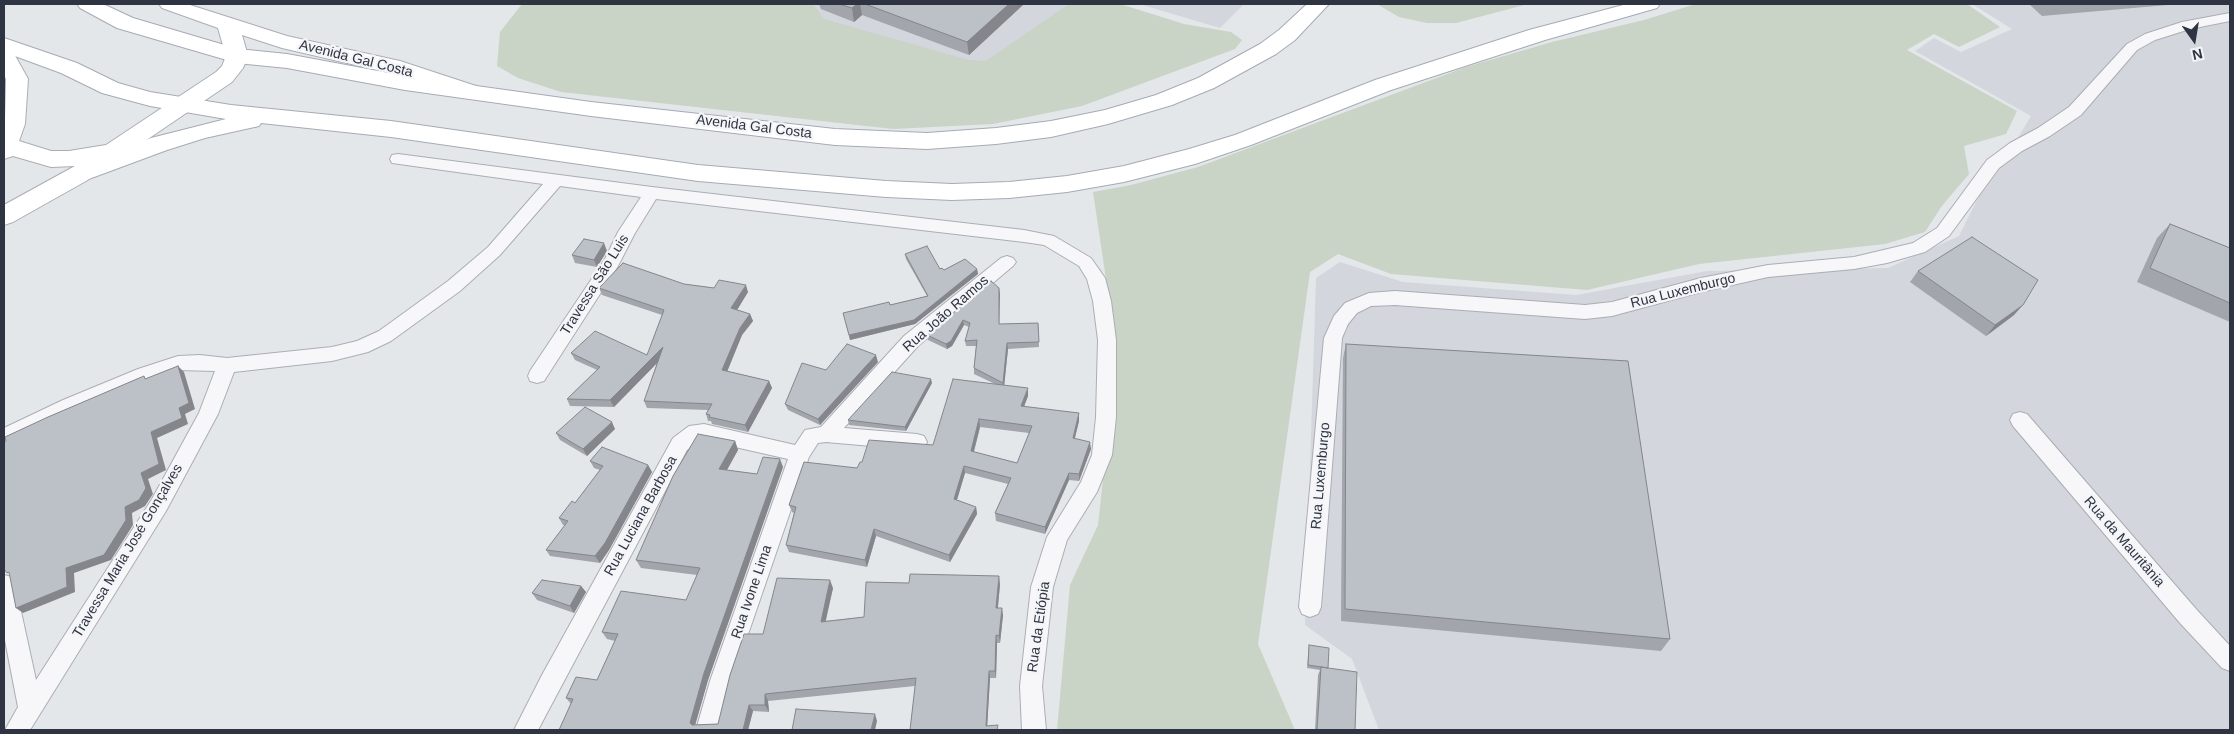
<!DOCTYPE html>
<meta charset="utf-8">
<style>
body{margin:0}
#map{position:relative;width:2234px;height:734px;overflow:hidden;background:#e4e7ea;font-family:Helvetica,sans-serif}
canvas{display:block}
.frame{position:absolute;inset:0;border:5px solid #2e3441;pointer-events:none}
.north{position:absolute;left:2169px;top:15px;width:50px;height:50px;-webkit-text-stroke:4px #f4f5f8;paint-order:stroke;rotate:167deg;font-size:14px;font-weight:700;line-height:20px;text-align:center;color:#2e3441}
.north::after{content:'';display:block;margin:auto;width:18px;height:22px;background:#2e3441;clip-path:polygon(50% 0,100% 100%,50% 72%,0 100%)}
</style>
<div id="map">
<canvas width="2234" height="734"></canvas>
<div class="frame"></div>
<div class="north">N</div>
</div>
<script>
const c = document.querySelector('canvas').getContext('2d');
c.lineJoin = 'round';
function fill(path, color) { c.fillStyle = color; c.fill(path, 'evenodd'); }
const toPath = rows => new Path2D(rows.map(r => 'M' + r).join(''));
function trace(path, color, width, dash) { c.strokeStyle = color; c.lineWidth = width; c.lineCap = dash ? 'butt' : 'round'; c.setLineDash(dash || []); c.stroke(path); }
function label(font, color, halo, rows, align = 'center') {
  c.font = font + ' Helvetica,sans-serif'; c.lineWidth = 4.5; c.setLineDash([]); c.textBaseline = 'middle'; c.strokeStyle = halo; c.fillStyle = color; for (const [text, x, y, turn = 0] of rows) {
    c.save(); c.translate(x, y); c.rotate((+turn || 0) * Math.PI / 180); c.textAlign = isNaN(turn) ? turn : align; if (halo) c.strokeText(text, 0, 0); c.fillText(text, 0, 0); c.restore();
  }
}
fill(toPath([
 [815,4,1070,4,984,66,797,18],
 [1139,4,1244,4,1220,28],
 [1972,4,2230,4,2230,730,1379,730,1352,659,1305,625,1316,278,1340,262,1403,282,1576,295,1707,271,1888,268,1959,236,1979,196,1998,171,2031,116,1915,51,1934,38,1961,52,2012,29]
]), '#d3d6dc');
fill(toPath([
 [522,4,813,4,824,19,969,60,986,61,1069,4,1120,4,1184,24,1231,32,1242,40,1235,49,1082,106,993,124,893,129,561,92,518,78,497,66,500,32],
 [1377,4,1528,4,1456,23,1427,23,1399,17],
 [1696,4,1967,4,2000,27,1959,47,1934,34,1907,50,2017,111,2006,134,1964,146,1969,174,1941,207,1925,232,1885,244,1699,264,1587,290,1391,274,1338,254,1310,272,1258,644,1295,730,1057,730,1070,585,1098,525,1117,353,1093,192,1131,185,1198,167,1466,67,1552,42,1644,20]
]), '#c9d3c6');
const street = toPath([
 [2230,13,2230,21,2190,29,2155,40,2137,50,2081,115,2050,136,2022,151,1999,168,1949,236,1925,252,1887,263,1854,269,1768,277,1701,292,1612,316,1585,319,1395,305,1371,306,1357,313,1348,324,1342,338,1321,607,1318,614,1310,617,1302,614,1299,607,1324,338,1334,316,1345,303,1369,293,1395,291,1585,305,1612,302,1701,278,1768,265,1854,257,1913,243,1937,228,1987,160,2010,143,2038,128,2069,107,2127,44,2145,34,2182,22,2230,13],
 [398,154,652,187,1024,230,1054,236,1091,258,1105,278,1111,301,1116,340,1116,417,1112,455,1097,492,1067,540,1053,587,1042,686,1046,730,1022,730,1020,686,1031,587,1047,537,1081,482,1092,455,1096,417,1098,340,1093,301,1087,279,1079,266,1044,245,1024,242,656,199,635,233,618,266,544,381,537,383,530,381,528,376,530,371,605,259,618,232,641,197,560,186,500,255,460,291,391,341,368,352,332,361,234,372,218,414,166,511,30,730,5,730,18,707,4,635,4,575,12,577,15,584,36,680,152,499,199,413,215,371,178,370,152,379,77,410,4,445,4,428,63,400,138,369,178,356,200,355,227,358,332,347,357,341,379,331,448,281,488,247,543,184,392,163,390,159,392,155,398,154],
 [1007,256,1013,258,1016,262,1013,266,918,346,844,428,917,434,924,436,927,442,924,448,917,450,826,442,818,443,809,457,732,681,720,730,696,730,710,681,788,459,704,440,700,440,687,450,538,730,514,730,542,675,673,438,689,426,704,424,795,445,805,430,821,427,904,336,1001,258,1007,256],
 [2020,412,2027,414,2196,609,2230,646,2230,671,2222,668,2180,623,2013,426,2010,420,2013,414,2020,412]
]);
const secondary = toPath([
 [159,4,187,4,287,36,400,61,476,86,479,91,476,96,468,98,386,72,282,48,242,35,248,56,243,68,232,82,86,181,13,222,4,225,4,205,75,166,51,167,13,156,4,159,6,79,4,75,4,48,12,50,28,79,25,124,19,141,51,151,69,151,106,145,216,72,222,66,226,56,218,28,162,8,159,4]
]);
const primary = toPath([
 [77,4,103,4,133,18,238,49,287,54,405,76,591,102,835,129,927,133,996,128,1051,121,1105,110,1156,95,1198,78,1260,44,1279,30,1307,4,1329,4,1295,40,1276,54,1214,88,1172,105,1108,124,1051,137,996,144,927,149,835,145,591,116,405,90,287,68,237,63,117,28,80,8,77,4],
 [1627,4,1660,4,1657,8,1545,40,1391,90,1251,145,1195,164,1124,182,1067,192,1009,198,952,200,886,197,698,181,391,137,261,123,259,126,205,138,167,150,78,183,70,181,66,175,70,169,151,138,226,119,150,106,102,93,61,73,4,52,4,38,77,63,118,83,150,92,231,105,391,121,698,165,886,181,952,184,1009,182,1067,176,1124,166,1189,149,1235,135,1375,80,1529,30,1627,4]
]);
trace(street, '#aaaeb4', 2);
trace(secondary, '#aaaeb4', 2);
trace(primary, '#a5abb5', 2);
fill(street, '#f7f7f9');
fill(secondary, '#fff');
fill(primary, '#fff');
fill(toPath([
 [819,4,1024,4,969,55,862,15,854,22,821,9],
 [2029,4,2179,4,2042,16],
 [2170,224,2230,248,2230,322,2137,282,2157,238],
 [607,251,597,267,575,263,572,255],
 [905,254,944,270,977,269,978,274,915,324,850,340,843,313,890,305,927,296,906,259],
 [1918,271,2014,315,1986,336,1910,282],
 [684,284,748,292,737,310,750,314,753,321,742,335,727,371,769,381,772,388,748,432,712,424,711,421,708,421,706,414,708,410,647,408,644,401,657,363,614,407,570,406,567,399,597,370,575,360,571,353,647,355,662,315,602,295,599,288],
 [999,288,999,324,1038,323,1039,347,1008,349,1004,385,1028,396,1024,407,1079,413,1079,421,1075,438,1091,449,1079,481,1069,480,1045,534,996,521,995,513,1008,484,965,473,957,500,976,507,977,514,950,562,876,536,867,567,789,552,786,545,794,513,792,512,789,505,857,468,862,462,933,445,995,384,974,374,974,368,976,346,966,346,965,341,969,327,964,325,952,346,947,349,928,340,927,335],
 [980,427,1029,433,1017,463,974,452],
 [1346,344,1670,639,1661,651,1341,621,1343,358],
 [878,362,820,425,788,410,785,404,826,370],
 [932,383,906,431,849,425,848,420],
 [615,429,587,456,560,440,556,433],
 [735,441,738,450,727,470,757,474,783,467,708,680,695,725,718,724,763,634,833,588,825,621,864,617,909,583,1000,584,998,608,1003,615,1000,643,997,643,996,678,990,678,987,726,910,730,915,686,768,701,769,712,753,711,748,730,559,730,571,704,566,698,597,680,615,641,607,639,602,632,686,600,697,575,641,568,636,560],
 [590,461,648,465,652,472,609,550,600,563,550,556,546,550,565,525,563,525,559,518,575,503,600,470,594,468],
 [581,586,586,592,574,613,537,600,532,593],
 [1309,645,1328,668,1355,730,1315,730,1318,675,1320,670,1307,668]
]), '#a2a5ab');
fill(toPath([
 [857,4,860,4,862,15,854,22,852,8],
 [1009,4,1024,4,969,55,967,42],
 [604,243,607,251,597,267,594,260],
 [977,269,978,274,915,324,850,340,849,335,914,320],
 [746,285,748,292,734,315,731,308],
 [999,288,1000,294,999,330],
 [2023,305,2014,315,1986,336,1995,325],
 [750,314,753,321,742,335,725,377,722,370,740,328],
 [963,320,964,325,952,346,947,349,946,344],
 [1007,343,1008,349,1004,388,1003,383],
 [663,347,666,354,614,407,610,400],
 [876,355,878,362,820,425,818,419],
 [178,366,184,372,195,409,185,414,188,424,157,438,166,470,148,479,153,494,145,506,132,513,133,525,111,560,74,573,75,592,23,613,16,608,66,568,125,507,151,432,179,408],
 [931,379,932,383,906,431,905,427],
 [769,381,772,388,748,432,745,425],
 [1028,388,1028,396,1021,414,1021,406],
 [1079,413,1079,421,1073,445,1073,438],
 [979,419,980,427,972,458,971,451],
 [612,422,615,429,587,456,583,449],
 [735,441,738,450,723,477,719,469],
 [1090,442,1091,449,1079,481,1079,474],
 [780,459,783,467,708,680,694,729,690,723,704,673],
 [648,465,652,472,609,550,600,563,595,556],
 [964,466,965,473,955,506,954,499],
 [1069,473,1069,480,1045,534,1045,527],
 [976,507,977,514,950,562,949,555],
 [874,529,876,536,867,567,865,560],
 [999,576,1000,584,997,615,996,608],
 [830,580,833,588,824,629,821,622],
 [581,586,586,592,574,613,570,606],
 [1002,608,1003,615,1000,643,999,636],
 [996,635,997,643,996,678,995,671],
 [989,671,990,678,987,730,986,726],
 [765,694,768,701,769,712,765,705],
 [749,705,753,711,748,730,743,730],
 [875,714,877,721,875,730,871,730]
]), '#84868b');
const building = toPath([
 [839,4,857,4,852,8,839,4],
 [865,4,1009,4,967,42,865,4],
 [2170,224,2230,248,2230,303,2150,268,2170,224],
 [1972,237,2038,280,2023,305,1995,325,1918,271,1972,237],
 [584,239,604,243,594,260,572,255,584,239],
 [927,246,940,269,942,268,944,270,965,259,977,269,914,320,849,335,843,313,889,302,890,305,928,296,905,254,927,246],
 [623,263,684,284,714,288,719,280,746,285,731,308,750,314,740,328,722,370,769,381,745,425,709,417,710,415,706,414,712,404,644,401,663,347,610,400,567,399,600,367,571,353,595,331,647,355,664,310,599,288,623,263],
 [991,281,999,288,999,324,1038,323,1039,342,1007,343,1003,383,974,368,977,340,965,341,970,323,963,320,951,341,946,344,927,335,991,281],
 [847,344,876,355,818,419,785,404,802,363,826,370,847,344],
 [1346,344,1628,361,1670,639,1345,609,1346,344],
 [178,366,189,403,179,408,182,418,151,432,159,464,141,473,146,488,139,500,125,507,126,520,104,555,66,568,67,587,16,608,9,572,7,573,4,569,4,442,6,441,5,437,48,417,144,376,145,379,178,366],
 [892,372,931,379,905,427,848,420,892,372],
 [953,379,1028,388,1021,406,1079,413,1073,438,1090,442,1079,474,1069,473,1045,527,995,513,1011,478,964,466,954,499,976,507,949,555,874,529,865,560,786,545,796,507,789,505,804,462,857,468,860,462,862,462,869,440,933,445,953,379],
 [979,419,1032,426,1017,463,971,451,979,419],
 [585,407,612,422,583,449,556,433,585,407],
 [698,434,735,441,719,469,757,474,763,457,780,459,704,673,690,723,692,725,718,724,730,675,744,634,763,634,777,578,830,580,821,622,864,617,866,582,909,583,910,574,999,576,996,608,1002,608,999,636,996,635,995,671,989,671,986,726,998,725,997,730,910,730,916,678,765,694,765,705,749,705,743,730,559,730,573,699,566,698,576,677,597,680,618,634,602,632,621,591,686,600,700,568,636,560,673,476,698,434],
 [602,447,648,465,605,543,595,556,546,550,568,521,559,518,572,501,575,503,603,466,590,461,602,447],
 [542,580,581,586,570,606,532,593,542,580],
 [1309,645,1329,648,1328,668,1308,665,1309,645],
 [1321,667,1357,672,1355,730,1317,730,1321,667],
 [796,709,875,714,871,730,792,730,796,709]
]);
fill(building, '#bcc0c7');
trace(building, '#84868b', 1);
label('14px', '#2e3441', '#f4f5f8', [
 ["Avenida Gal Costa",356,59,14],
 ["Avenida Gal Costa",754,127,7],
 ["Travessa São Luis",595,285,-58],
 ["Rua Luxemburgo",1683,291,-14],
 ["Rua João Ramos",946,314,-41],
 ["Rua Luxemburgo",1321,476,-85],
 ["Rua Luciana Barbosa",641,516,-61],
 ["Rua da Mauritânia",2124,542,49],
 ["Travessa Maria José Gonçalves",128,551,-59],
 ["Rua Ivone Lima",752,592,-71],
 ["Rua da Etiópia",1039,627,-82]
]);
</script>
